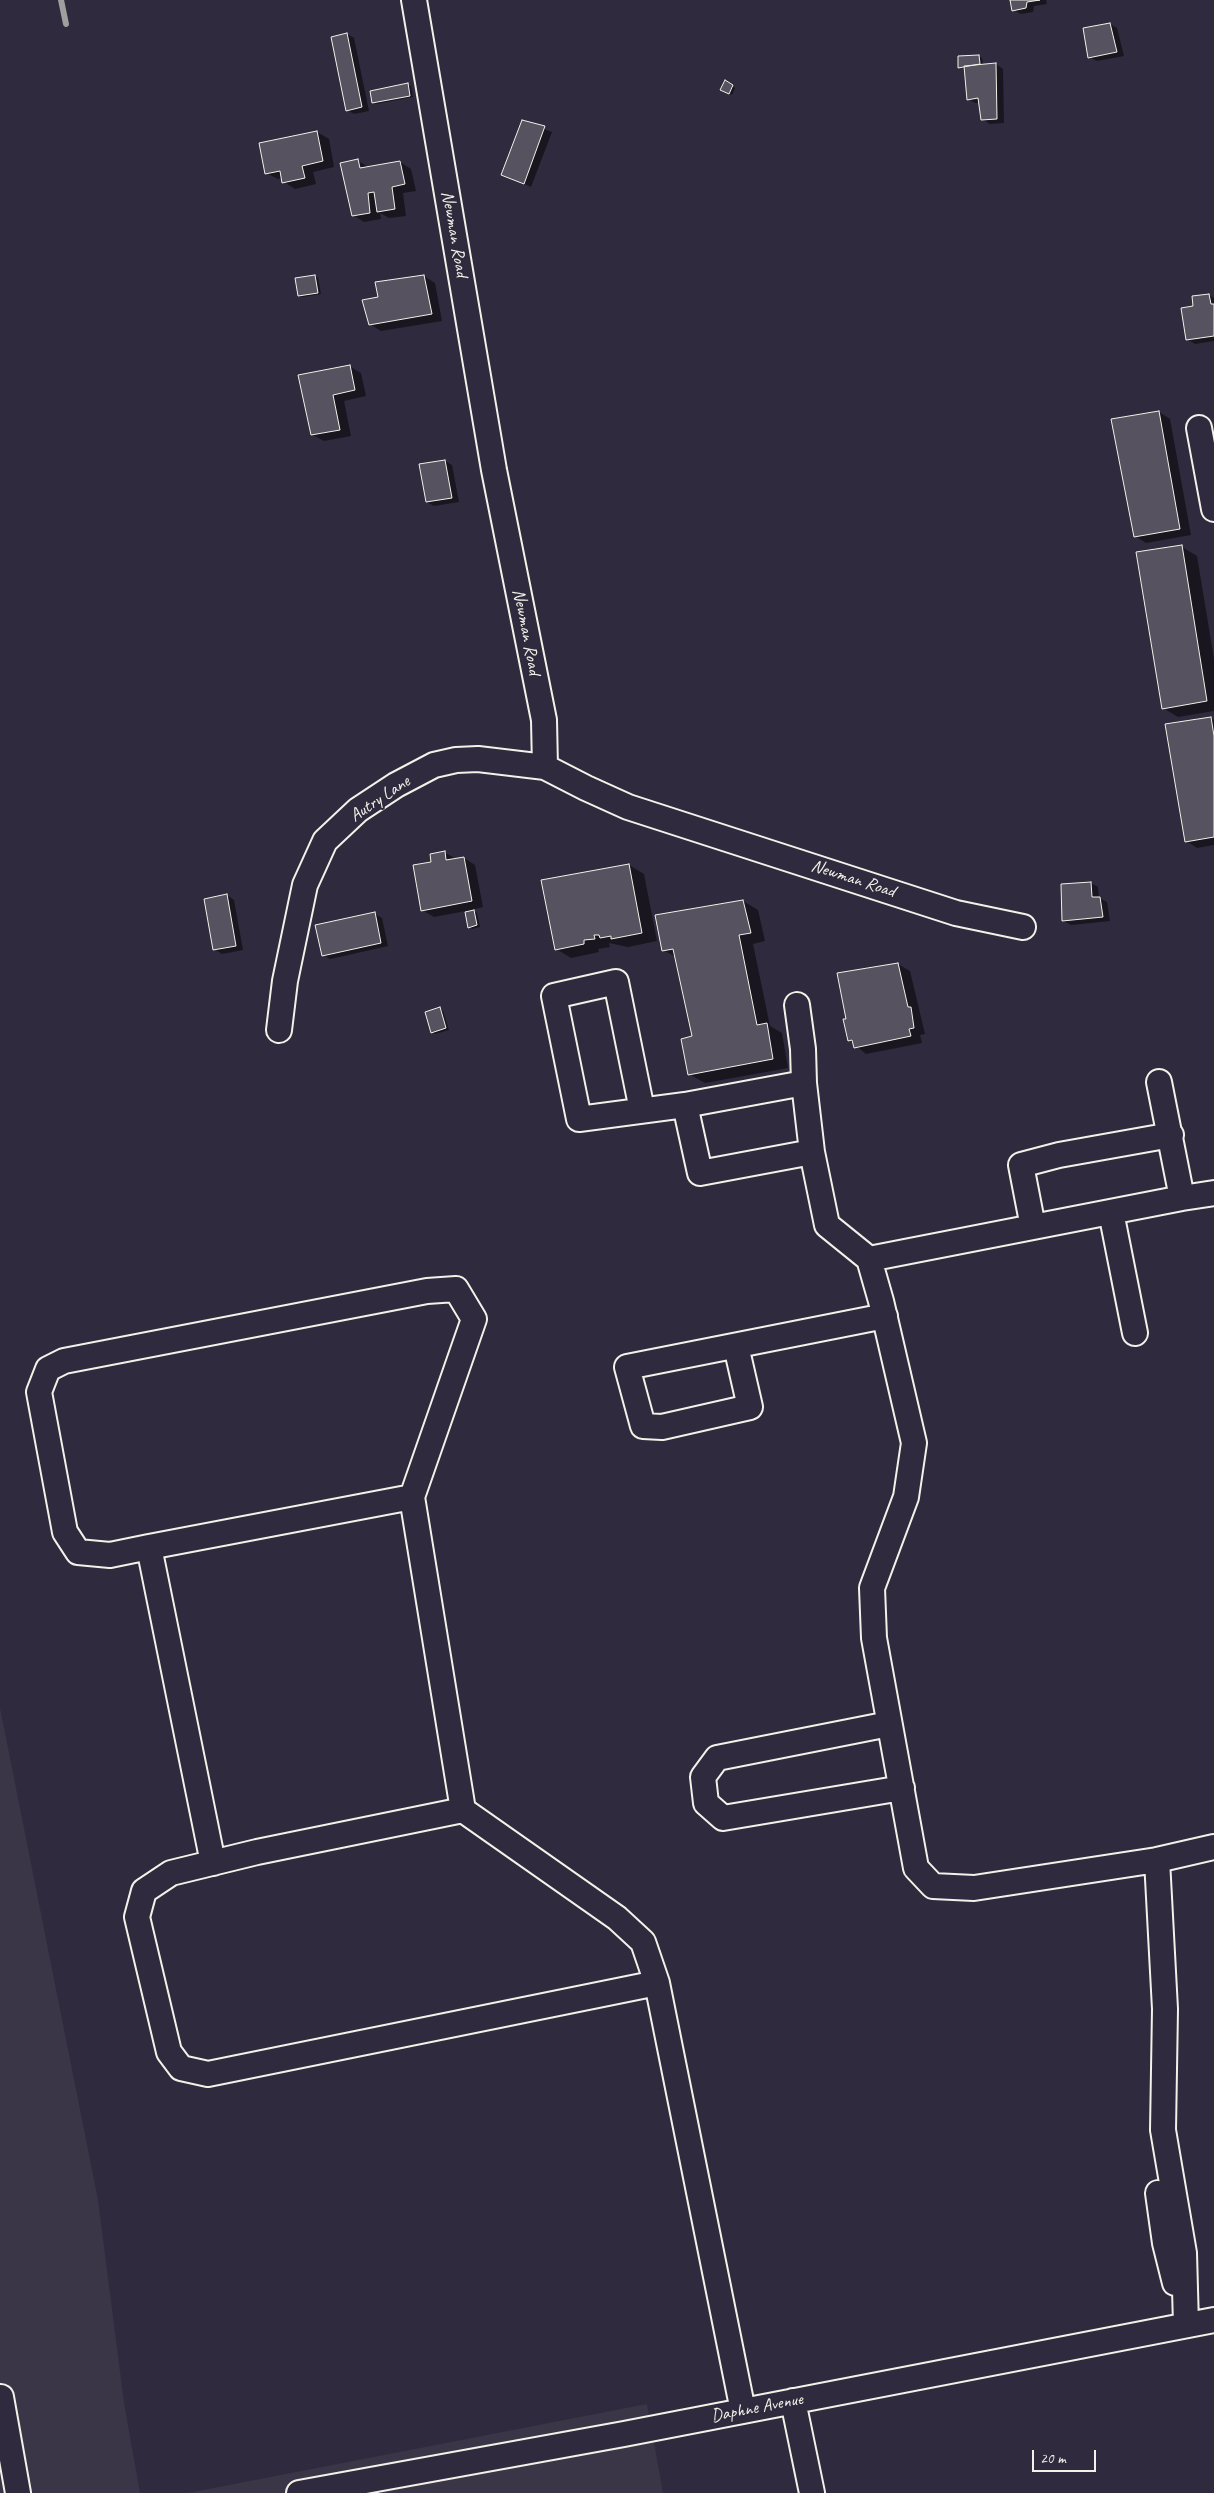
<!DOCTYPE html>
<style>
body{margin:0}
#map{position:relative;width:1214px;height:2493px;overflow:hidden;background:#2f2a3d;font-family:Caveat,sans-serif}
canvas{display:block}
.scale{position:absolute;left:1032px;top:2450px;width:64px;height:22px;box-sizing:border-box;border:2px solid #f4f1e8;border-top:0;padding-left:6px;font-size:15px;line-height:18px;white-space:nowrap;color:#f4f1e8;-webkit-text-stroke:4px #2f2a3d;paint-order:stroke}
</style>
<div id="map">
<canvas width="1214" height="2493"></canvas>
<div class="scale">20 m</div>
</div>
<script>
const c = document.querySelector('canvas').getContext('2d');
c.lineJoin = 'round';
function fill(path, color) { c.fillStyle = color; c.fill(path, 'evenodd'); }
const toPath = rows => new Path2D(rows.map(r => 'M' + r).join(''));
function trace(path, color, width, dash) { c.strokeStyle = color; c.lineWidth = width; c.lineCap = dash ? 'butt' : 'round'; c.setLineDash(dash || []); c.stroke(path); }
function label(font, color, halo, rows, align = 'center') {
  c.font = font + ' Caveat,sans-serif'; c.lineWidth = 4; c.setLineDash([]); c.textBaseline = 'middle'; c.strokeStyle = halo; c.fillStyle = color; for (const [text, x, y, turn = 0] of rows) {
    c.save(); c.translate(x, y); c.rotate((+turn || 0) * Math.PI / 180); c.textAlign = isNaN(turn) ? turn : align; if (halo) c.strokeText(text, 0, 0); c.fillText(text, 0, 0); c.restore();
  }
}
fill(toPath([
 [0,1708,98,2200,124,2403,140,2493,0,2493],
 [647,2404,663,2493,188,2493]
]), '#3b3647');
fill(toPath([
 [1011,0,1046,0,1047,4,1034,6,1033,12,1021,14,1013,10],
 [1110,24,1117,28,1124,56,1097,61,1089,57],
 [347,34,354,38,369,111,354,114,347,110],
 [979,56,982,58,983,65,996,64,1003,69,1004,123,990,124,982,119,980,103,975,103,968,99,966,69,960,67,960,57],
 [725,82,735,88,732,95,722,89],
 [408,85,411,86,413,97,376,104,373,102],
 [523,121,552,132,531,187,503,174],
 [317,132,329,139,334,167,313,172,316,184,295,189,284,182,283,178,278,179,266,173],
 [358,161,369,167,400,162,411,169,416,191,403,193,406,216,389,218,380,213,381,219,364,222,353,215],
 [315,276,318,278,321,294,303,297,299,296],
 [424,276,435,283,442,321,381,331,370,324],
 [1209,295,1214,298,1214,341,1195,344,1187,339,1195,307],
 [349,366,361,373,366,396,344,401,351,436,324,441,313,435,300,376],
 [1159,412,1170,419,1191,535,1146,543,1135,536],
 [445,461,452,465,459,502,434,506,427,502],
 [1182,547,1197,556,1214,659,1214,711,1178,717,1163,708],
 [1211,718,1214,720,1214,845,1197,848,1186,841],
 [445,853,457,859,464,858,475,865,483,907,471,910,477,913,480,927,472,929,469,927,466,911,434,917,422,910,432,863],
 [629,865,644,874,657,941,628,947,609,943,610,947,598,949,599,952,571,958,556,949],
 [1091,883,1098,887,1099,898,1107,902,1110,921,1071,925,1064,921],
 [227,895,234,900,243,950,222,954,214,949],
 [743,901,758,910,765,941,753,944,770,1026,782,1033,788,1068,705,1083,689,1074,693,1037,676,957,663,950],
 [375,914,382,918,388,946,330,959,323,955],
 [898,964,910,971,925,1034,920,1035,922,1043,866,1054,849,1040,848,1020],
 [440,1009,443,1011,449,1030,435,1034,432,1032]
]), '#0007');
trace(toPath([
 [61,0,66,24]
]), '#a19ea0', 6);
const building = toPath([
 [1010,0,1040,0,1027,2,1026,8,1012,11,1010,0],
 [1110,23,1117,52,1088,58,1083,28,1110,23],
 [347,33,362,107,346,111,331,37,347,33],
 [979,55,980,64,958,68,958,56,979,55],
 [996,63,997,119,981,120,978,98,967,100,964,66,996,63],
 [725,80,733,85,729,94,720,90,725,80],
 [408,83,410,96,372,103,370,91,408,83],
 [522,120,545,126,524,184,501,175,522,120],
 [317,131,323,161,302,166,305,178,282,183,280,171,265,174,259,143,317,131],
 [358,159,360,168,400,161,405,184,392,187,395,209,377,212,374,192,368,193,370,213,352,216,340,163,358,159],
 [315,275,318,293,298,296,295,278,315,275],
 [424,275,432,314,369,325,362,300,378,297,375,282,424,275],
 [1209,294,1211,304,1214,304,1214,336,1186,340,1181,308,1193,306,1192,296,1209,294],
 [350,365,355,390,333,395,340,430,311,435,298,375,350,365],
 [1159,411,1180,529,1134,537,1111,419,1159,411],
 [445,460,452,498,426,502,419,464,445,460],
 [1182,545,1207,701,1162,709,1136,552,1182,545],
 [1211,717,1214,736,1214,837,1185,842,1165,724,1211,717],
 [445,851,446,860,464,857,472,901,421,911,413,865,431,862,430,854,445,851],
 [629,864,642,933,611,939,611,936,600,938,599,935,594,935,595,939,584,940,584,944,555,950,541,880,629,864],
 [1091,882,1092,897,1100,897,1103,917,1062,921,1061,884,1091,882],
 [227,894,236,946,213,950,204,899,227,894],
 [743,900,751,933,739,935,757,1025,767,1023,773,1059,688,1075,681,1039,692,1036,673,949,662,951,655,915,743,900],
 [474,910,477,925,468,928,465,912,474,910],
 [375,912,381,943,322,956,315,925,375,912],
 [898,963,908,1007,911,1007,914,1028,909,1029,911,1036,854,1048,852,1040,848,1041,843,1019,846,1019,837,973,898,963],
 [440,1007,446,1028,431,1033,425,1012,440,1007]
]);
fill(building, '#56525f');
trace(building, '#f4f1e8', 1);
const minor = toPath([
 [414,0,494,470,544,720,545,767],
 [1199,428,1214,509],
 [797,1005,803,1049,804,1083,812,1152,827,1225,869,1259,1033,1227,1021,1165,1059,1155,1171,1135],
 [279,1030,285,981,305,885,325,841,358,810,396,785,434,765,456,760,478,759,545,767,586,788,628,807,956,913,1023,927],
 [1159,1082,1182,1198,1214,1193],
 [804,1083,685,1105,700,1173,812,1152],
 [642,1110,616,982,554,996,579,1119,685,1105],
 [1111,1212,1135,1333],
 [1033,1227,1182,1198],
 [869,1259,881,1301,914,1443,906,1497,872,1588,874,1638,916,1868,933,1886,974,1888,1157,1860,1214,1847],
 [736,1346,750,1407,662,1427,643,1426,627,1367,885,1316],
 [149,1547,412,1497],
 [889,1724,717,1758,703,1777,706,1803,723,1818,902,1788],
 [463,1810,257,1852,171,1873,144,1891,137,1917,169,2052,181,2068,208,2074,657,1983],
 [1157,1860,1165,2009,1163,2130,1184,2253,1186,2325],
 [213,1863,149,1547,110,1555,78,1552,65,1532,39,1392,48,1369,64,1361,427,1291,456,1289,474,1319,412,1497,463,1810,617,1918,643,1942,657,1983,743,2411],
 [1158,2193,1165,2243,1175,2283],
 [1,2397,18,2493],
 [793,2401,812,2493],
 [299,2493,624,2434,1214,2320]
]);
trace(minor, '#f4f1e8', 28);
trace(minor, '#2f2a3d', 24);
label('18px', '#f4f1e8', '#2f2a3d', [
 ["Newman Road",454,234,80],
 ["Newman Road",526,632,79],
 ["Autry Lane",380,799,-34],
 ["Newman Road",853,879,18],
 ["Daphne Avenue",757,2408,-11]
]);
</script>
